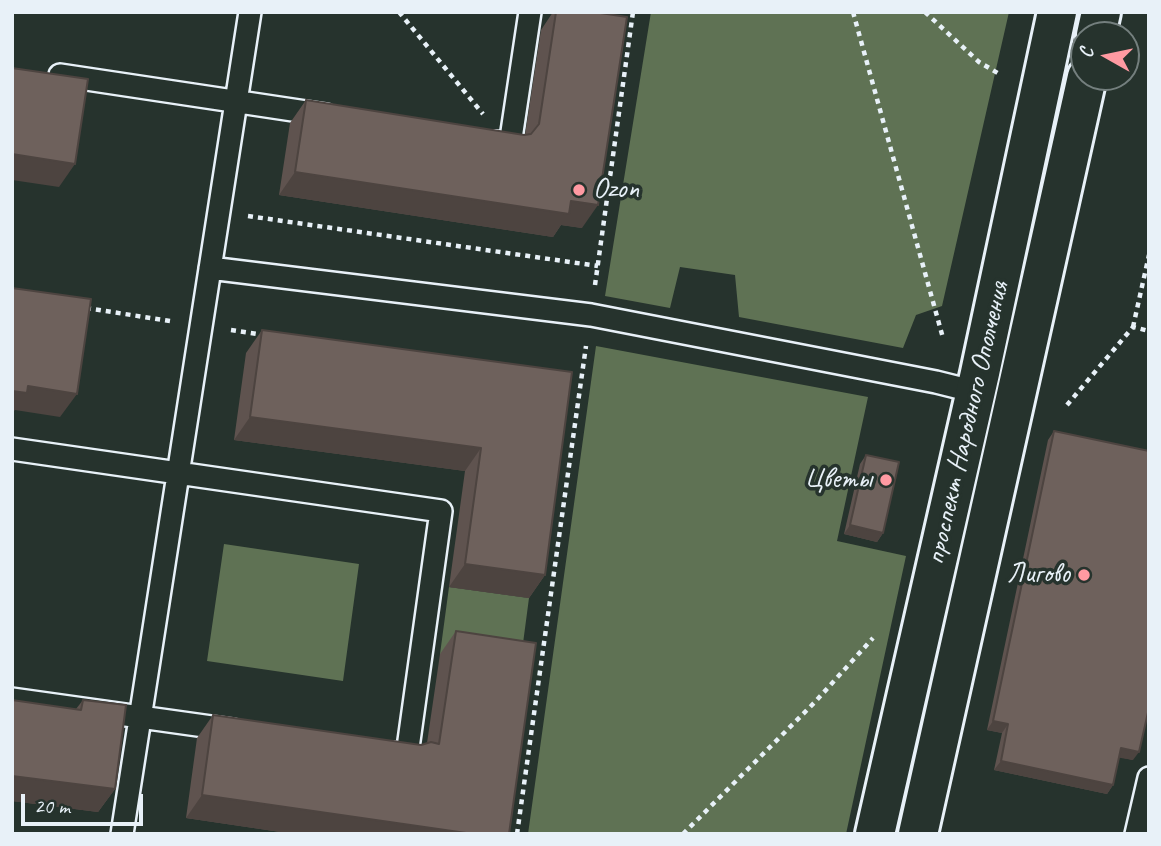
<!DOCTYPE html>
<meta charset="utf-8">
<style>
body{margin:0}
#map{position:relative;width:1161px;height:846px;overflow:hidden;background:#26332d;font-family:Caveat,sans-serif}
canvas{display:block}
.frame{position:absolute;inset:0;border:14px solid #e8f1f8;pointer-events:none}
.north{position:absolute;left:1070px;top:21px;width:70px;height:70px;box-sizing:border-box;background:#26332d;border:2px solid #747f7e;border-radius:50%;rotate:279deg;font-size:19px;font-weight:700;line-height:28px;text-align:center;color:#e8f1f8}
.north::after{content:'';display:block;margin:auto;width:24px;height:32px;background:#ff9aa2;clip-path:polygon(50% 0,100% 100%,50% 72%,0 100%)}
.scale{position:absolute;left:21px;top:794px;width:122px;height:32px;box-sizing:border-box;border:4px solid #e8f1f8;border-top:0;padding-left:9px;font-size:21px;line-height:24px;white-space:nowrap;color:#e8f1f8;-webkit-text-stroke:5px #26332d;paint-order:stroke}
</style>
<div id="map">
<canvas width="1161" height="846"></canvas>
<div class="frame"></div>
<div class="north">С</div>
<div class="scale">20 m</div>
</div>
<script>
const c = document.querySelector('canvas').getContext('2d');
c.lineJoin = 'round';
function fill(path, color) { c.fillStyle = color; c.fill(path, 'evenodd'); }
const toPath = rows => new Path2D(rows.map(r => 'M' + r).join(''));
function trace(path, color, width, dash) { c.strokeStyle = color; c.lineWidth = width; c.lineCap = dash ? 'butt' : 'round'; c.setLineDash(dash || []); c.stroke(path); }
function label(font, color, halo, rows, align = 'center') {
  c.font = font + ' Caveat,sans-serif'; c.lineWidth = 7; c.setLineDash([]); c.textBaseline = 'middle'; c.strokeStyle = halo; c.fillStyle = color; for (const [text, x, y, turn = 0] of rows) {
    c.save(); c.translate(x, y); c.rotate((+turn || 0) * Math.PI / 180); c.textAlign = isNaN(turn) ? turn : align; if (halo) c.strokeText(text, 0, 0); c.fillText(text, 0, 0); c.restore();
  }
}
fill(toPath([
 [651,12,1009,12,942,306,916,315,903,348,739,317,735,275,680,267,670,308,605,296],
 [596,346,868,397,837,541,906,556,846,834,528,834],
 [224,544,359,564,343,681,207,661],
 [449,587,529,598,520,666,440,654]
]), '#5f7254');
const lane = toPath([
 [60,75,326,115],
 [496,142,510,145,530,12],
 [210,268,591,315,936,382,976,392],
 [12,449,441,511,407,755,393,753],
 [12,699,233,730],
 [122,834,250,12],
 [1136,834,1149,778]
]);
const secondary = toPath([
 [1096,35,1101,12],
 [875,834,980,373,1057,12],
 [918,834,1087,77]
]);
trace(lane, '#e8f1f8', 26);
trace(secondary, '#e8f1f8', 44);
trace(toPath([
 [399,12,483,114],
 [853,12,943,338],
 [925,12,979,62,1001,75],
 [248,216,598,266],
 [595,285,633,12],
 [86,308,170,321],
 [1133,327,1149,255],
 [231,330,264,335],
 [1067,405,1133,327,1149,331],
 [517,834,586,346],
 [683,834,815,702,873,638]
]), '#e8f1f8', 4.5, [5, 5]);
trace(lane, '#26332d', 21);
trace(secondary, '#26332d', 38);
fill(toPath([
 [553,12,594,12,582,228,561,225,553,237,279,195,290,123,306,100,525,135,541,30],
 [262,330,572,372,545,575,529,598,449,587,465,471,234,440,246,353],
 [1054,431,1133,760,1119,757,1113,785,1107,794,994,770,1002,733,987,730,1048,440],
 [866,455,883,533,877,542,844,534,860,464],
 [456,631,509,834,294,834,186,818,197,738,213,715,421,745,427,743,440,654],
 [12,700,76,709,83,700,115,789,98,812,12,801]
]), '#5f534f');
fill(toPath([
 [12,154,75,164,59,187,12,180],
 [295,172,571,201,598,205,582,228,561,225,553,237,279,195],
 [28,386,77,394,60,417,15,410,12,413,12,391],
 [250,417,481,448,465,471,234,440],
 [850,525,883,533,877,542,844,534],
 [465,564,545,575,529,598,449,587],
 [993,721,1008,724,1002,733,987,730],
 [1121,748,1139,752,1133,760,1115,757],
 [1001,761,1113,785,1107,794,994,770],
 [12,776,115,789,98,812,12,801],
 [202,795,473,834,294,834,186,818]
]), '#4d4440');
const building = toPath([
 [556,12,594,12,627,17,598,205,571,201,569,214,295,172,306,100,524,135,531,134,539,124,556,12],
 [12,68,88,79,75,164,12,154,12,68],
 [12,288,91,299,77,394,28,386,27,393,12,391,12,288],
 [262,330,572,372,545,575,465,564,481,448,250,417,262,330],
 [1054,431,1149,451,1149,708,1139,752,1121,748,1113,785,1001,761,1008,724,993,721,1054,431],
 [866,455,899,462,883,533,850,525,866,455],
 [456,631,536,643,509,834,473,834,202,795,213,715,421,745,431,742,439,744,456,631],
 [12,700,81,710,83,700,126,705,115,789,12,776,12,700]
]);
fill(building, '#6e615c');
trace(building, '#4d4440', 2);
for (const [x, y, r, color] of [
 [579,190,7,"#ff9aa2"],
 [886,480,7,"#ff9aa2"],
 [1084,575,7,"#ff9aa2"]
]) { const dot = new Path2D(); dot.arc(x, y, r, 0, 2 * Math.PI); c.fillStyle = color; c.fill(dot); trace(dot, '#26332d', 2.5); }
label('28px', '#e8f1f8', '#26332d', [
 ["Ozon",593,190,"left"],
 ["Цветы",872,480],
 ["Лигово",1070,575]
], 'right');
label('28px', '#e8f1f8', '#26332d', [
 ["проспект Народного Ополчения",968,423,-77]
]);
</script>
